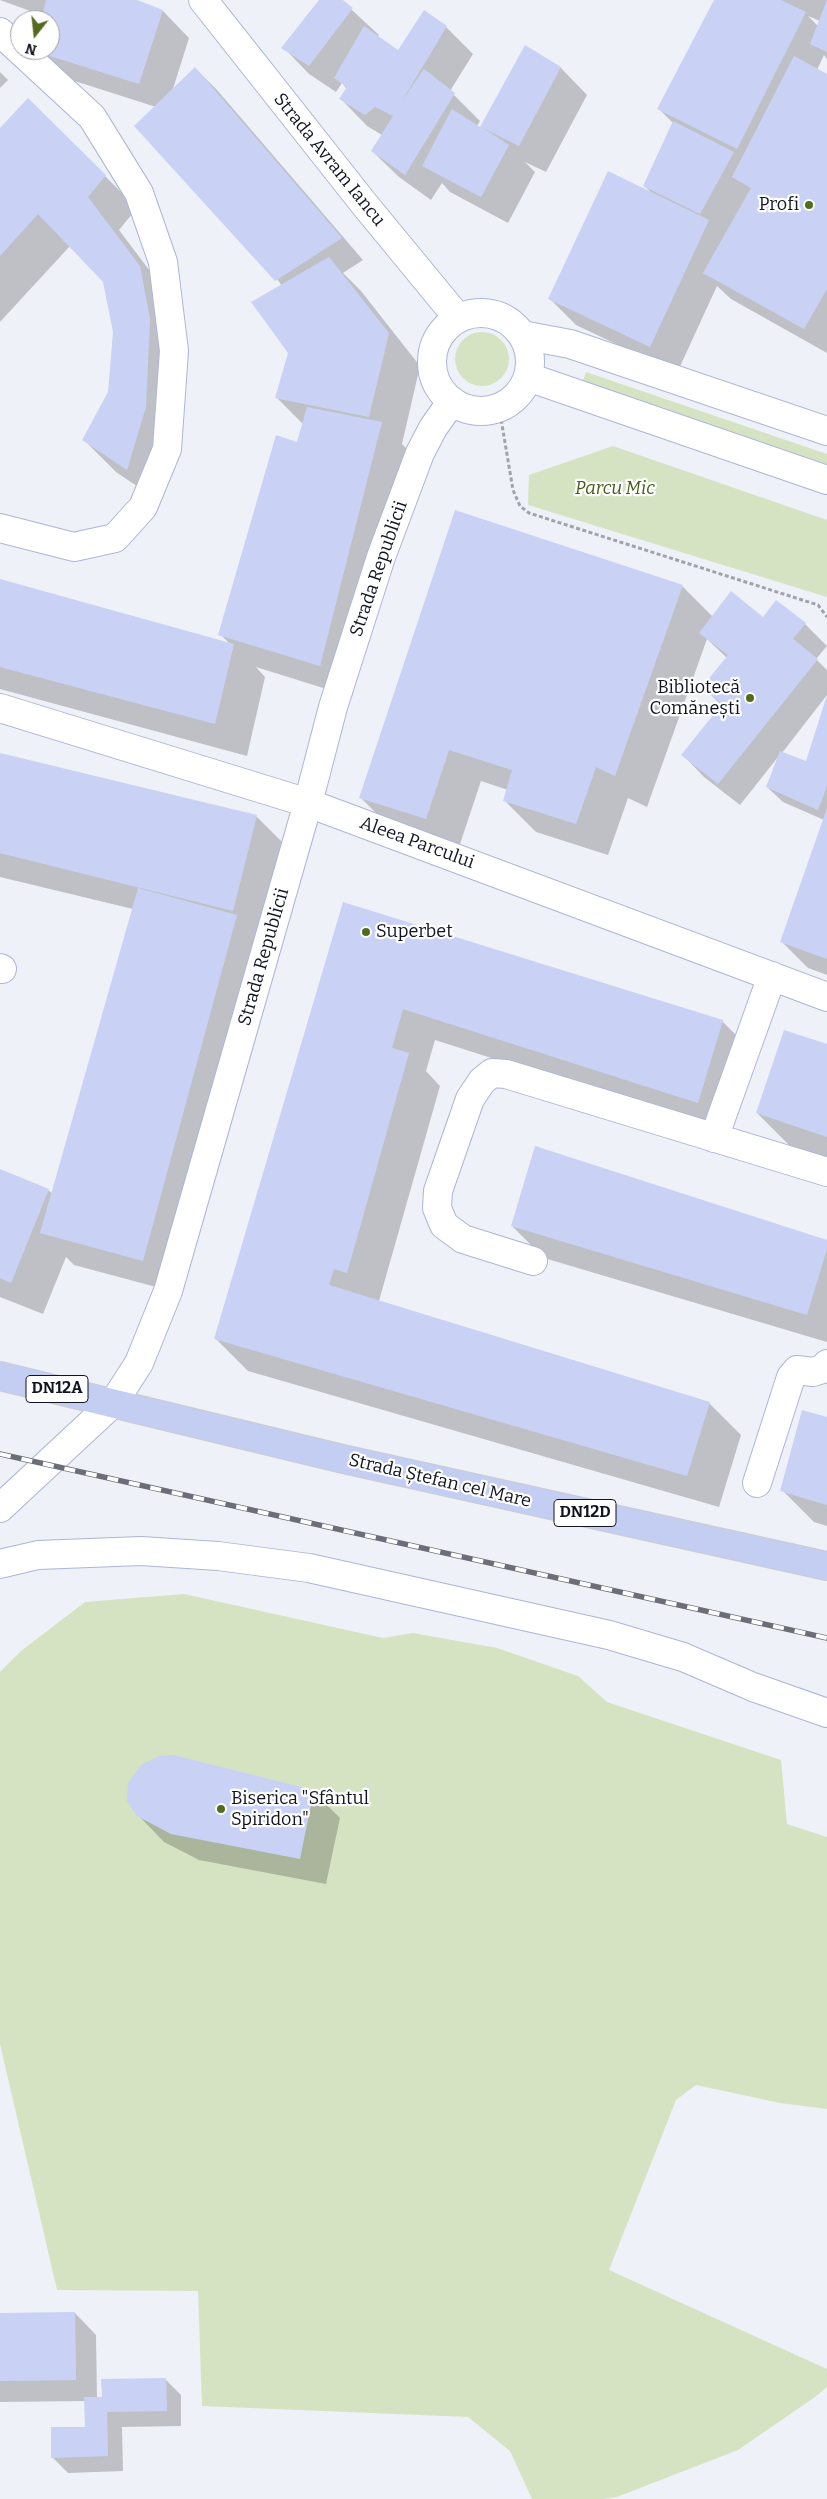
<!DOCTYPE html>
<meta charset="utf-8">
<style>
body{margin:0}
#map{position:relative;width:827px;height:2499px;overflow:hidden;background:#eff1f8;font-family:Bitter,serif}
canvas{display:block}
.north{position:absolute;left:10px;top:10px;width:50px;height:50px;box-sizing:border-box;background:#fff;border:1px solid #a0a1a6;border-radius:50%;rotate:196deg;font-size:14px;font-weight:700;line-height:20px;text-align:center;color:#121521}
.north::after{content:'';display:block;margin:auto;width:18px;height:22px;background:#536b1c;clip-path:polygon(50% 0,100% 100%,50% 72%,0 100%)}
</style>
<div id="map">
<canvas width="827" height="2499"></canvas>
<div class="north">N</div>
</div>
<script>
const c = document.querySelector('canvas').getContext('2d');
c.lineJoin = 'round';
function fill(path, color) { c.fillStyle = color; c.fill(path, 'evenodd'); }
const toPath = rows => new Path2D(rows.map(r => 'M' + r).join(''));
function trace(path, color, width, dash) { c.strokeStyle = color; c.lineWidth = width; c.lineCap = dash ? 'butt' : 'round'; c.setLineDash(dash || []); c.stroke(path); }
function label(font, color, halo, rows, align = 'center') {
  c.font = font + ' Bitter,serif'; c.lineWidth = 4.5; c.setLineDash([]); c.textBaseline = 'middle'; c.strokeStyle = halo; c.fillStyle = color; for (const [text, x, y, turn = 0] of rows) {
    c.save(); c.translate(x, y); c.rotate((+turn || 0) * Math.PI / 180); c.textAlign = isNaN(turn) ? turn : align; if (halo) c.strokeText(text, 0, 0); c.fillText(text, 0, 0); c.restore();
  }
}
fill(toPath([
 '455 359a27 27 0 1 1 54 0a27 27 0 1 1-54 0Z',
 [586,372,827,454,827,467,582,383],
 [613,446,827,520,827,597,528,505,529,475],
 [184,1594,383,1638,413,1633,497,1648,578,1676,607,1702,781,1760,787,1824,827,1837,827,2109,780,2103,696,2085,676,2100,609,2270,827,2369,827,2387,815,2397,738,2450,617,2497,604,2499,532,2499,510,2451,468,2417,202,2406,198,2291,57,2290,0,2044,0,1672,21,1651,85,1602]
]), '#d6e3c3');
fill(toPath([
 [0,0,133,0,163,11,189,38,172,92,195,68,217,90,363,260,343,273,361,291,420,366,402,444,414,456,352,697,256,667,265,677,247,756,0,689,0,581,230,644,220,634,298,444,303,424,277,398,290,353,282,286,156,107,62,77,35,51,50,50,50,20,43,20,44,16],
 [320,0,341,0,379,35,377,37,399,52,424,11,446,27,473,54,450,91,480,121,477,126,481,128,525,47,561,68,587,95,546,172,525,162,535,172,508,223,450,192,442,183,431,200,399,177,372,151,382,135,367,126,341,99,347,89,342,83,336,92,309,74,283,47],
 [716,0,827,0,827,59,824,55,817,70,827,75,827,353,731,299,717,286,677,373,576,325,550,299,652,193,644,186,673,123,659,109],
 [808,16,820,21,818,26],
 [0,72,8,80,0,88],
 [28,99,137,208,119,230,171,299,159,501,116,472,84,440,109,392,114,332,104,282,70,246,0,322,0,130],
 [682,586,713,617,764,619,777,602,805,624,827,646,816,659,827,670,827,695,782,753,807,763,827,698,827,975,808,968,782,942,824,820,783,802,767,787,778,757,740,805,704,777,683,755,722,706,703,687,727,658,707,639,647,807,628,798,608,855,536,832,504,800,508,790,481,781,458,850,393,830,361,798],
 [0,754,256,816,288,848,175,1292,74,1265,66,1257,43,1314,0,1297,0,1171,48,1190,53,1194,133,909,0,877],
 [344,904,722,1021,754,1053,729,1134,435,1040,426,1071,440,1086,379,1301,709,1403,741,1435,719,1507,248,1371,216,1339],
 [827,1046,827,1158,789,1145,757,1113],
 [512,1226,827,1241,827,1342,544,1258],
 [827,1418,827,1526,814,1522,782,1490],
 [313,1791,340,1818,326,1884,199,1860,164,1842,138,1815],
 [75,2313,96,2335,97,2398,165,2379,181,2395,181,2426,122,2427,123,2471,68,2473,52,2457,86,2428,86,2401,0,2402,0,2314]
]), '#0003');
fill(toPath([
 [46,0,137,0,163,10,139,84,31,50,50,50,50,20,41,20],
 [319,0,343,0,353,8,309,66,281,48],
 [714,0,781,0,806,12,737,149,657,109],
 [827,0,827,52,810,44],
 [424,10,447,26,402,101,424,69,455,93,405,175,371,151,393,116,375,107,365,115,339,99,347,87,334,78,364,26,398,50],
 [525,45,561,67,519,146,483,128,509,145,481,197,422,166,452,109,480,127],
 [794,56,827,74,827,289,804,329,703,273,751,188,732,177],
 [195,67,342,238,275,281,134,126],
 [28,98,106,175,88,197,140,266,150,319,146,407,127,470,82,440,108,392,113,332,103,282,38,214,0,256,0,128],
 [673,121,734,152,700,214,643,186],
 [608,171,709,220,650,347,548,299],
 [329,257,389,333,369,417,275,398,288,353,251,302],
 [307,407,382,422,320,666,218,635,276,435,297,442],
 [455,510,683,585,615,776,596,767,576,824,503,801,512,770,449,750,426,819,359,798],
 [0,579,234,644,215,724,0,667],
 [731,591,763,617,776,600,806,623,793,639,818,659,718,784,681,755,722,704,702,687,728,655,699,633],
 [827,695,827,786,818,810,766,787,780,751,806,761],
 [0,753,257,815,233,911,0,853],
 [827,808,827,959,780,942],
 [138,888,237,915,143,1261,40,1233],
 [343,902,723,1020,698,1103,403,1009,392,1048,409,1053,347,1273,334,1269,329,1285,710,1402,687,1476,214,1339],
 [784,1030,827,1044,827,1137,756,1113],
 [535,1146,827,1240,827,1249,807,1315,511,1226],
 [0,1169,49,1189,11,1283,0,1278],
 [802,1410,827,1417,827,1505,780,1491],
 [174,1755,314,1790,300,1859,171,1834,137,1816,127,1801,128,1783,141,1765,159,1756],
 [75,2312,76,2380,0,2381,0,2313],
 [166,2378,167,2411,107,2412,108,2456,51,2458,51,2427,85,2427,84,2397,102,2397,101,2379]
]), '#c9d2f5');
const minor = toPath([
 [203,0,365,205,458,318],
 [0,32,92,117,139,193,163,262,174,351,167,449,143,507,115,538,74,547,0,528],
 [0,708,308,803,827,997],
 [0,968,2,969],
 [714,1138,772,976],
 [533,1261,463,1239,444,1225,437,1208,438,1191,470,1099,482,1081,492,1073,506,1074,827,1172],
 [757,1483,791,1377,797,1370,813,1372,826,1368,827,1364],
 [0,1508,114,1402],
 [0,1564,38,1555,141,1551,218,1556,309,1568,609,1635,683,1657,753,1687,827,1713]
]);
const tertiary = toPath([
 '432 362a49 49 0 1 1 98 0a49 49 0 1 1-98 0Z',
 [522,335,570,344,827,431],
 [528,377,827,480],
 [114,1402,139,1363,168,1291,308,803,333,707,381,557,420,453,433,428,452,401]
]);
const primary = toPath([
 [0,1376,343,1459,827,1566]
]);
trace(minor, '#acb5d7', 30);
trace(tertiary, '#acb5d7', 30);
trace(primary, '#cbccce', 30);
trace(toPath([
 [499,407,513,490,520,506,529,513,818,605,827,617]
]), '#a1a3ac', 3, [4, 2.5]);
trace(minor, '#fff', 28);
trace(tertiary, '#fff', 28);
trace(primary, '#c4cdf2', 28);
const rail = toPath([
 [0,1454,827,1638]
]);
trace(rail, '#6b6e78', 5.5);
trace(rail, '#fff', 4, [11]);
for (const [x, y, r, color] of [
 [809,205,5,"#536b1c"],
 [750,698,5,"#536b1c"],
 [366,932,5,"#536b1c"],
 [221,1809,5,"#536b1c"]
]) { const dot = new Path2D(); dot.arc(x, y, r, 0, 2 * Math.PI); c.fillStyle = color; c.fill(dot); trace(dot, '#fff', 2); }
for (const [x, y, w] of [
 [57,1389,62],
 [585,1513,62]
]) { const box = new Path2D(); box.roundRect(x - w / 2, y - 13.5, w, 27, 4); c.fillStyle = '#fff'; c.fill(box); trace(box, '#121521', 1); }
label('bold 16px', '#121521', null, [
 ["DN12A",57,1389],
 ["DN12D",585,1513]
]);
label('18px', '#121521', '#fff', [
 ["Strada Avram Iancu",329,160,51],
 ["Strada Republicii",379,569,-71],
 ["Aleea Parcului",417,843,20],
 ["Strada Republicii",264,957,-74],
 ["Strada Ștefan cel Mare",440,1481,13]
]);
label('18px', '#121521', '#fff', [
 ["Profi",799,205],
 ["Bibliotecă",740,688],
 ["Comănești",740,709],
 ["Superbet",376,932,"left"],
 ["Biserica \"Sfântul",231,1799,"left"],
 ["Spiridon\"",231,1820,"left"]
], 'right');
label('italic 18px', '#465a1c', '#fff', [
 ["Parcu Mic",615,489]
]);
</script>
